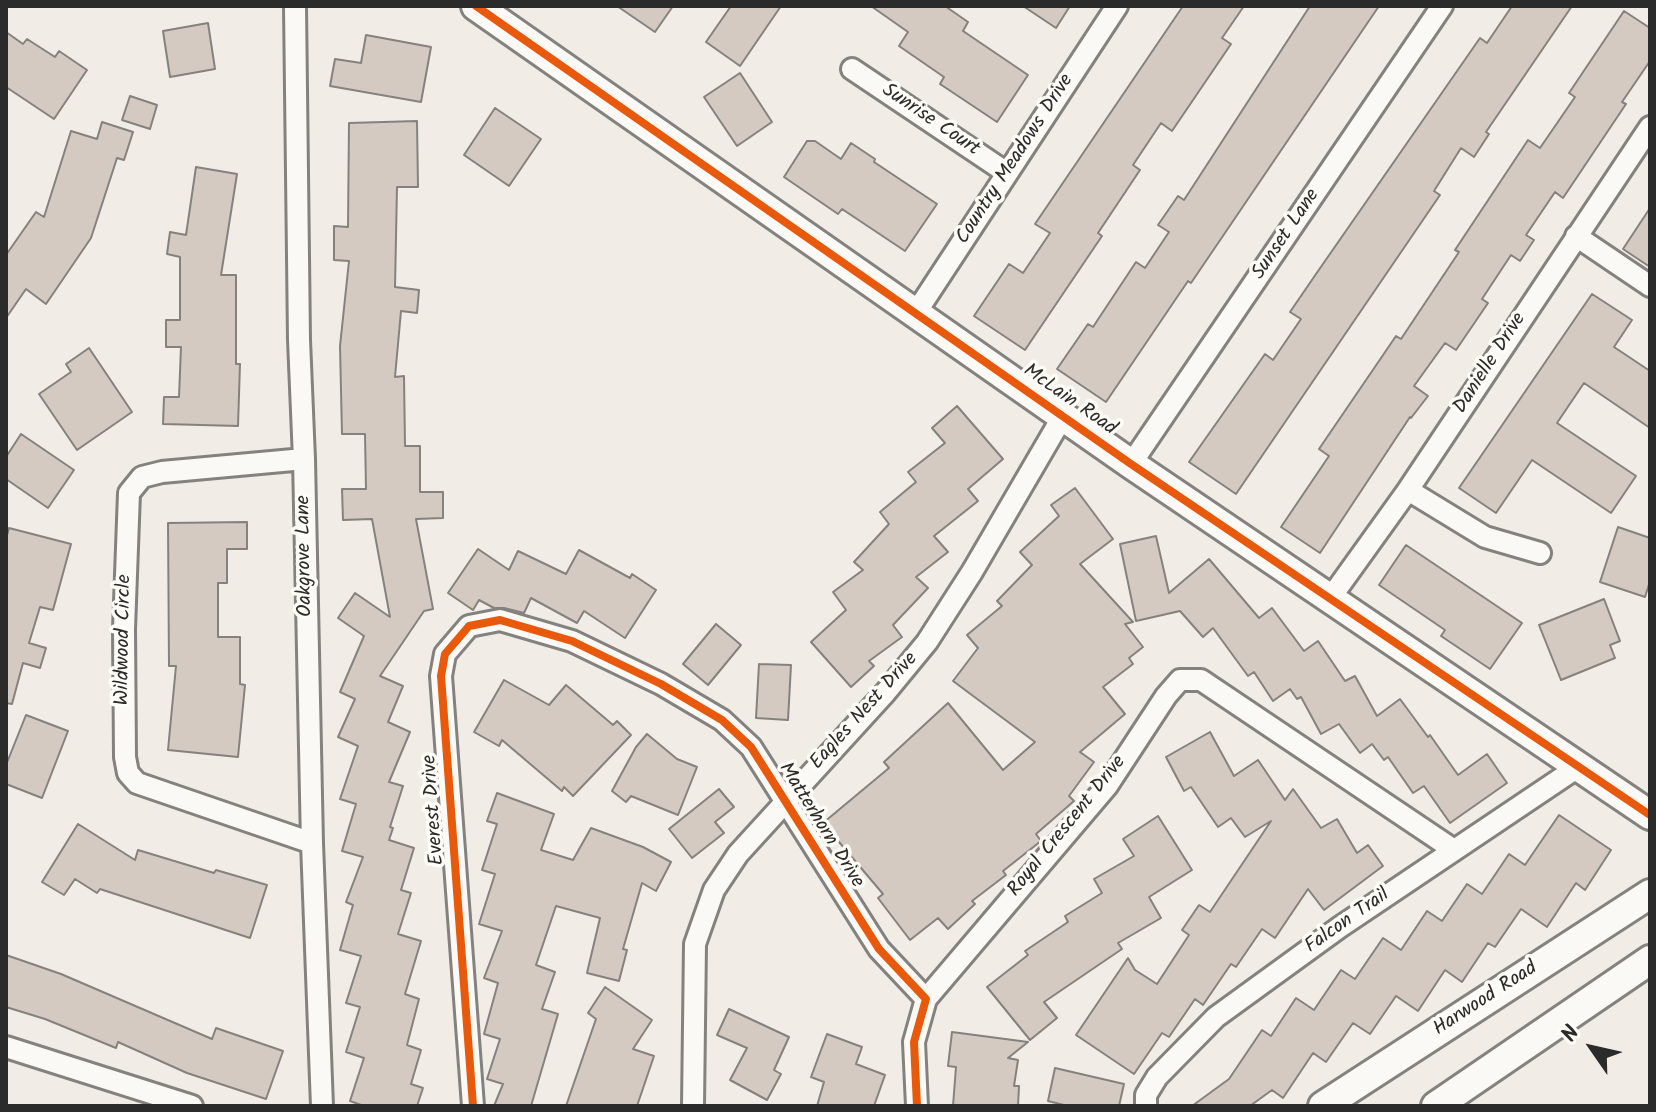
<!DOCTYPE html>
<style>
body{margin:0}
#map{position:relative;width:1656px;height:1112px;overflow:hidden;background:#f1ece6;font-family:Kalam,sans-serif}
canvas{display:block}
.frame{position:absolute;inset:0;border:8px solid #2b2b2b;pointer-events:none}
.north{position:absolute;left:1552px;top:1008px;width:80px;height:80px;-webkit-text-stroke:6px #fdfcf7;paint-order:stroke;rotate:304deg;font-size:22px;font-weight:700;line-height:32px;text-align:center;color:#2b2b2b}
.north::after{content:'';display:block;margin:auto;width:28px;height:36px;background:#2b2b2b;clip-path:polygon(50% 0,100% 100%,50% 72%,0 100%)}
</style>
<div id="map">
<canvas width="1656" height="1112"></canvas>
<div class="frame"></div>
<div class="north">N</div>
</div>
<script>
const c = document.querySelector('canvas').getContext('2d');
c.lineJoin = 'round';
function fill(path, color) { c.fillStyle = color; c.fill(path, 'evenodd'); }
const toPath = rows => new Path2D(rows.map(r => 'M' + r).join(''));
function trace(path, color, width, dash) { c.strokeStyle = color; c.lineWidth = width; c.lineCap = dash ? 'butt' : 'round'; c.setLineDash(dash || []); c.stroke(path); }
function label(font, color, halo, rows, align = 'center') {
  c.font = font + ' Kalam,sans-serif'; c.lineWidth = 7; c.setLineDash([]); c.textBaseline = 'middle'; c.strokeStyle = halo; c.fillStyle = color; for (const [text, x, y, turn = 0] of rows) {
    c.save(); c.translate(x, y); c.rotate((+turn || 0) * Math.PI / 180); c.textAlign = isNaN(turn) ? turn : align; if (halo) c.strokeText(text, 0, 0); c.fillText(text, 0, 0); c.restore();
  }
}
const building = toPath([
 [617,6,673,6,655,32,617,6],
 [731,6,781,6,740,66,706,42,731,6],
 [871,6,945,6,968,22,963,31,1028,75,997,122,940,84,944,77,899,46,908,32,871,6],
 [1023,6,1070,6,1056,28,1023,6],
 [1183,6,1244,6,1222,38,1231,44,1172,131,1161,123,1133,165,1140,170,1098,233,1102,236,1025,350,974,316,1009,264,1023,273,1050,233,1035,224,1183,6],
 [1310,6,1379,6,1191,283,1188,281,1106,402,1057,369,1088,324,1093,327,1136,262,1145,268,1169,232,1158,225,1178,196,1184,200,1310,6],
 [1512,6,1572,6,1486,132,1489,134,1474,157,1461,148,1434,191,1440,195,1236,494,1189,462,1265,354,1273,360,1301,319,1290,312,1316,274,1480,38,1487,43,1512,6],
 [1624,11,1650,28,1650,61,1622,102,1626,104,1563,198,1555,192,1526,235,1534,240,1520,261,1511,255,1482,299,1488,303,1456,350,1445,343,1414,386,1428,396,1411,418,1410,417,1320,553,1281,527,1329,456,1319,449,1396,336,1401,339,1459,252,1455,250,1528,140,1540,148,1575,97,1569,93,1624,11],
 [208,23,215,69,170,77,163,31,208,23],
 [6,32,23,44,27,39,55,57,59,51,87,70,54,119,6,87,6,32],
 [366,35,431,47,421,102,330,86,335,59,361,63,366,35],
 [740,73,772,122,737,146,704,97,740,73],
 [130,96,157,105,150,129,122,120,130,96],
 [495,108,541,139,509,186,464,155,495,108],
 [417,121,418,187,397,187,395,287,419,290,417,313,401,311,395,377,404,376,405,446,420,446,420,492,443,492,443,518,416,519,433,609,424,611,380,676,403,686,388,722,410,732,389,782,403,786,390,827,393,828,389,840,414,848,401,890,411,893,398,934,421,941,405,994,419,999,407,1045,421,1050,411,1084,423,1088,417,1106,364,1106,350,1101,364,1058,346,1052,360,1007,346,1003,361,956,340,950,353,905,346,902,363,857,342,851,356,804,340,799,358,746,338,737,355,699,340,692,364,636,338,618,355,593,390,617,372,519,343,520,342,489,366,489,365,434,342,434,340,346,349,261,334,260,334,226,348,227,349,123,417,121],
 [102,122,133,132,124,160,117,158,91,238,46,304,26,289,6,318,6,255,36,212,44,217,71,131,97,139,102,122],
 [807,141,815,141,841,159,851,143,875,159,874,162,937,204,905,251,842,209,838,214,784,177,807,141],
 [196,167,237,174,221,275,236,275,236,364,240,364,238,426,163,424,164,397,179,397,181,347,166,347,166,320,180,320,180,257,167,254,170,232,186,235,196,167],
 [1650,208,1650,267,1623,249,1650,208],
 [1592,294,1632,320,1614,347,1650,371,1650,428,1584,383,1557,423,1636,476,1611,513,1532,460,1496,513,1459,488,1592,294],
 [89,348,132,412,77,450,39,394,71,372,66,364,89,348],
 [957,406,1003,459,968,489,978,501,934,536,948,552,916,577,928,588,893,625,902,637,869,661,874,666,851,687,811,642,846,610,833,592,863,570,854,562,889,524,880,512,916,482,908,472,945,443,932,428,957,406],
 [21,434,74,470,48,508,6,479,6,457,21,434],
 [1075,488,1113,539,1080,564,1133,622,1125,624,1143,647,1129,658,1133,664,1103,687,1125,714,1080,752,1094,762,1069,796,1074,801,1036,834,1041,841,1003,871,1006,875,972,901,975,904,948,929,938,918,910,940,878,898,883,894,823,823,889,768,884,762,948,703,1003,770,1035,742,953,681,978,648,967,635,1002,606,997,601,1032,565,1020,552,1059,516,1051,505,1075,488],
 [247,522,247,549,227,549,227,583,218,583,218,637,240,637,240,684,245,685,238,757,168,750,176,666,169,666,168,523,247,522],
 [1618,527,1650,538,1650,581,1645,597,1600,582,1618,527],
 [9,528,71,544,53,610,40,607,29,643,46,648,40,668,23,663,12,704,6,703,6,539,9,528],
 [1156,536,1169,593,1209,559,1259,618,1272,608,1304,651,1318,641,1345,681,1355,676,1377,716,1400,699,1428,737,1430,735,1458,775,1487,754,1507,783,1450,823,1424,786,1413,793,1388,757,1384,760,1372,744,1360,753,1339,724,1321,734,1301,697,1297,699,1290,689,1273,701,1254,672,1248,676,1213,628,1203,637,1180,611,1136,621,1120,544,1156,536],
 [1406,545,1522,623,1490,669,1441,636,1445,630,1379,585,1406,545],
 [478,549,509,570,518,551,566,574,579,550,630,578,632,574,656,590,625,638,584,611,577,623,531,598,524,613,504,608,494,608,479,600,473,610,448,593,478,549],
 [1604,599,1620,641,1610,645,1615,658,1561,680,1539,625,1604,599],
 [716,624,741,645,708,685,683,664,716,624],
 [759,664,791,665,788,720,756,718,759,664],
 [504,680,549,705,566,685,613,725,617,721,631,735,573,796,564,787,562,791,502,740,499,746,474,732,504,680],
 [26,715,68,731,42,798,6,784,6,765,26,715],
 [1210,732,1234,776,1258,760,1285,800,1293,789,1321,828,1337,819,1357,853,1368,845,1383,866,1324,910,1308,889,1275,938,1262,929,1236,967,1231,964,1203,1005,1195,999,1169,1037,1162,1033,1134,1074,1076,1035,1128,958,1135,970,1157,984,1189,935,1182,930,1199,905,1210,912,1271,821,1245,837,1231,818,1218,827,1191,787,1184,791,1166,757,1210,732],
 [647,734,677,759,697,767,678,815,631,796,626,802,612,791,636,747,647,734],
 [719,789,734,807,715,822,724,833,692,858,669,829,719,789],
 [497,793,554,814,541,850,573,860,591,828,643,847,671,862,656,891,642,883,623,949,627,950,619,981,587,973,600,918,556,906,536,965,555,972,542,1009,558,1014,531,1106,494,1106,503,1084,487,1079,500,1039,484,1034,498,983,484,978,502,931,479,924,495,874,482,870,497,824,487,821,497,793],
 [1559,815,1611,850,1585,890,1576,883,1547,927,1521,909,1495,947,1488,943,1462,982,1445,970,1418,1011,1396,996,1370,1034,1353,1023,1326,1062,1313,1053,1283,1098,1272,1090,1250,1106,1192,1106,1229,1079,1262,1030,1271,1036,1296,998,1314,1010,1341,970,1355,979,1383,938,1401,950,1427,911,1442,921,1467,884,1482,894,1509,854,1525,865,1559,815],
 [1158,816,1192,870,1149,897,1161,918,1118,943,1122,949,1044,1002,1057,1018,1030,1040,987,987,1028,955,1025,951,1068,922,1065,916,1102,893,1094,879,1134,856,1123,839,1158,816],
 [78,824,135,860,138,850,214,873,216,870,267,885,250,938,100,889,97,893,75,879,64,895,42,882,78,824],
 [6,955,61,974,212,1039,216,1028,283,1051,266,1099,187,1073,118,1042,116,1048,45,1019,6,1007,6,955],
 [605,987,652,1020,633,1049,654,1056,637,1106,566,1106,596,1019,588,1013,605,987],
 [729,1009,789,1037,774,1070,781,1074,767,1100,730,1080,747,1048,717,1035,729,1009],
 [952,1032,1028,1042,1008,1058,1018,1060,1014,1086,1019,1086,1018,1106,953,1106,956,1067,948,1066,952,1032],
 [827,1034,862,1047,856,1064,885,1075,874,1106,817,1106,824,1082,811,1077,827,1034],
 [1055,1068,1124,1084,1119,1106,1068,1106,1048,1101,1055,1068]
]);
fill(building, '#d4cac1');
trace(building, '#84827f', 2);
const street = toPath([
 [295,6,299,340,304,459,312,843,322,1106],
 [852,69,1007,173],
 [1576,236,1650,286],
 [915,314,1117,6],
 [304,459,162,472,142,477,129,493,124,629,125,757,128,773,137,783,312,843],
 [1131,464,1442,6],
 [1408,490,1485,537,1540,553],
 [1329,600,1408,490,1650,127],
 [926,999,1107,786,1166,696,1180,680,1201,680,1454,850],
 [6,1047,192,1106],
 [473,1106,441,676,445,654,469,626,500,620,572,641,661,684,722,720,751,747,879,949,926,999,914,1042,917,1106],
 [693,1106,695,944,714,890,738,854,885,693,927,642,972,572,1063,416],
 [1146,1106,1146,1095,1157,1077,1216,1017,1340,927,1578,767]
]);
const secondary = toPath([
 [476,6,1131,464,1650,815],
 [1323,1106,1650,894],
 [1436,1106,1650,960]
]);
trace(street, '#84827f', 26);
trace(secondary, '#84827f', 34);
trace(street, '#faf9f6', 20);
trace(secondary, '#faf9f6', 28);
trace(toPath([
 [476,6,1131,464,1650,815],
 [473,1106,441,676,445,654,469,626,500,620,572,641,661,684,722,720,751,747,879,949,926,999,914,1042,917,1106]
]), '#e8590c', 8);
label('20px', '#2b2b2b', '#fdfcf7', [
 ["Sunrise Court",930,121,34],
 ["Country Meadows Drive",1016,160,-57],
 ["Sunset Lane",1287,235,-56],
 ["Danielle Drive",1491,364,-57],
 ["McLain Road",1069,401,35],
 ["Oakgrove Lane",306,556,-91],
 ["Wildwood Circle",125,640,-89],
 ["Eagles Nest Drive",865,712,-48],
 ["Everest Drive",435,810,-94],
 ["Matterhorn Drive",820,826,58],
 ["Royal Crescent Drive",1068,827,-51],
 ["Falcon Trail",1348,922,-35],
 ["Harwood Road",1486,1000,-33]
]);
</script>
